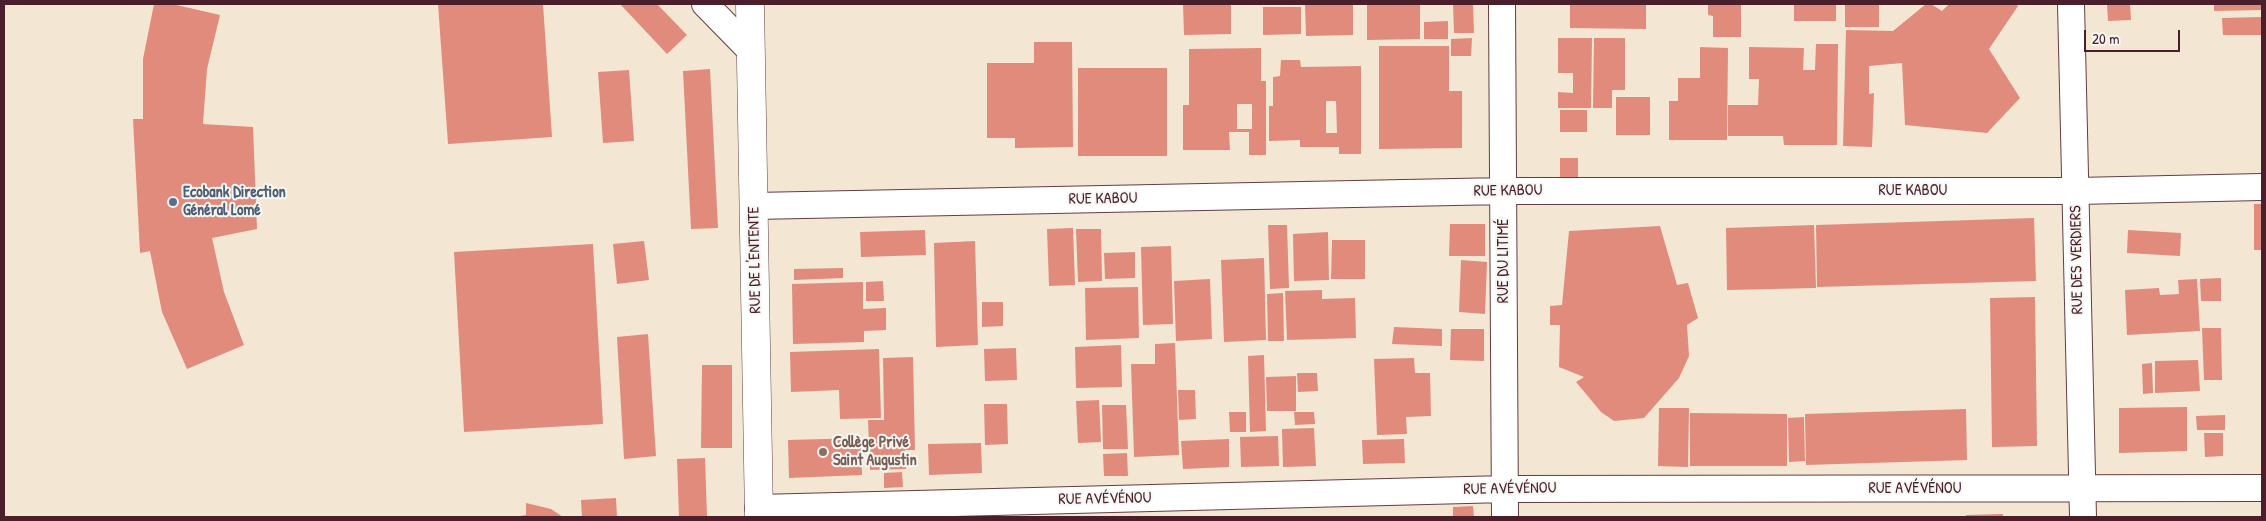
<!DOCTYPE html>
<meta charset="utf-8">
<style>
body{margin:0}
#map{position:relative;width:2266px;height:521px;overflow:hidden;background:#f3e7d3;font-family:"Patrick Hand",sans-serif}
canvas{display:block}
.frame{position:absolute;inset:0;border:5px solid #4a1f2b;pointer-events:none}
.scale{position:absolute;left:2084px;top:30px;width:96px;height:22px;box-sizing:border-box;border:2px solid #4a1f2b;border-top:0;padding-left:6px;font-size:15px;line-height:18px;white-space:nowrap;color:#4a1f2b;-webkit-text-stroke:4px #f6f6f2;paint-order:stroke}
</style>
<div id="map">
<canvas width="2266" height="521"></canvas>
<div class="frame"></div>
<div class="scale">20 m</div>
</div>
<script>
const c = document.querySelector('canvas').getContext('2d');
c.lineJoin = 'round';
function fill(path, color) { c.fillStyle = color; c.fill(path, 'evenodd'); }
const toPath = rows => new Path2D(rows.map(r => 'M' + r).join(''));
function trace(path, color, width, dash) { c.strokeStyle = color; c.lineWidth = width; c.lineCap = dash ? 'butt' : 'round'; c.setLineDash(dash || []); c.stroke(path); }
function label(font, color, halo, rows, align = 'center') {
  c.font = font + ' "Patrick Hand",sans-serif'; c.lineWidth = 4; c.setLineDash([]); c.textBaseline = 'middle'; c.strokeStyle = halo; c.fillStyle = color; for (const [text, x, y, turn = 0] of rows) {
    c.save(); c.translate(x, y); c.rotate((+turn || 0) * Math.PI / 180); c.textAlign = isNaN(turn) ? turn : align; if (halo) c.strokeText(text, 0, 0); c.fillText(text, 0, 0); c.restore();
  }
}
fill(toPath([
 [154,4,172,4,220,15,207,69,203,124,253,127,257,229,212,238,224,292,244,345,187,369,162,312,150,251,140,253,133,119,143,119,143,59],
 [438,4,543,4,552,137,448,144],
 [620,4,657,4,687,35,667,54],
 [1183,4,1231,4,1231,34,1184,35],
 [1305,4,1353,4,1353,35,1306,36],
 [1367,4,1420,4,1420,39,1367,40],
 [1453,4,1473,4,1474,33,1454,33],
 [1570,4,1646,4,1646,29,1570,28],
 [1708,4,1741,4,1741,37,1713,37,1713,16,1708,15],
 [1794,4,1836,4,1836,21,1794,21],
 [1845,4,1879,4,1879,27,1845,27],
 [1926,4,1931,4,1942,11,1949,4,2016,4,2018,6,1989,49,2020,98,1987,133,1905,125,1902,63,1869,66,1869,94,1874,93,1872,147,1843,146,1846,30,1893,31],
 [2107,4,2130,4,2131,20,2108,21],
 [2214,4,2262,4,2262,10,2214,11],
 [1263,7,1301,7,1301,34,1263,35],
 [2262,17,2262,35,2223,35,2222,18],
 [1448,21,1448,39,1424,39,1424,22],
 [1472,38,1471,56,1451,56,1451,39],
 [1558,38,1592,38,1591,108,1558,108,1558,92,1573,93,1573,73,1558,73],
 [1594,38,1625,38,1625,90,1612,90,1612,108,1593,108],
 [1034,42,1072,42,1073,147,1015,148,1015,138,987,138,987,63,1034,63],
 [1816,44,1838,44,1837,145,1784,145,1783,136,1728,136,1728,105,1758,105,1759,79,1749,79,1749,47,1804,48,1803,70,1815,70],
 [1379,46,1449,46,1449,91,1462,91,1462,148,1379,149],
 [1700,47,1728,48,1727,140,1669,140,1669,101,1678,101,1678,78,1700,78],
 [1261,48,1261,81,1266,81,1266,155,1249,155,1249,132,1229,132,1230,150,1183,150,1183,105,1189,105,1189,49],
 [1237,104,1252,104,1252,129,1237,129],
 [1281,60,1300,60,1301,67,1361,66,1361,154,1339,154,1339,147,1300,147,1300,140,1269,141,1269,106,1273,106,1273,77,1280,76],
 [1326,101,1336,101,1337,133,1326,133],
 [1078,68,1167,68,1167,156,1078,156],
 [710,69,718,228,691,229,683,71],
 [629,70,634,141,603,143,598,72],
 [1616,97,1650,97,1650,135,1616,135],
 [1560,110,1587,110,1587,132,1560,132],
 [1560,158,1578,158,1578,178,1560,178],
 [2254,204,2262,204,2262,250,2254,250],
 [2034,218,2036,281,1817,287,1816,225],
 [1450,224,1485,224,1485,256,1449,256],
 [1268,225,1287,225,1289,288,1270,289],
 [1814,225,1816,288,1727,290,1726,228],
 [1660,226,1677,285,1688,283,1698,318,1687,325,1689,356,1679,378,1644,418,1614,421,1601,412,1576,382,1584,377,1559,367,1560,325,1550,325,1550,306,1562,305,1569,231],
 [1073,228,1075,285,1049,286,1047,229],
 [1076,229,1101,229,1102,281,1078,282],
 [925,230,926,255,861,257,860,232],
 [2128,230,2181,233,2180,256,2127,253],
 [1328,232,1329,280,1294,281,1293,234],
 [1332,240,1365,240,1365,279,1331,279],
 [644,241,649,280,617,284,613,244],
 [975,241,978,345,936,347,934,243],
 [593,244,603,424,464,432,454,252],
 [1171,246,1173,324,1143,325,1141,247],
 [1135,252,1135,278,1105,279,1104,253],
 [1264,258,1266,340,1224,342,1221,260],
 [1461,260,1487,262,1485,314,1459,312],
 [843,268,843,278,794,280,794,269],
 [2221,278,2221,301,2201,301,2200,279],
 [1210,279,1212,339,1176,341,1174,281],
 [2197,279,2200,331,2127,335,2125,290,2159,288,2160,295,2179,294,2178,280],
 [883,281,884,301,866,301,866,282],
 [863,282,863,309,886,308,886,330,864,331,864,342,793,344,792,284],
 [1138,287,1139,338,1086,340,1085,288],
 [1322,290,1322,299,1355,298,1356,338,1287,340,1285,291],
 [1283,293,1284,341,1268,341,1267,294],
 [2035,297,2037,446,1992,447,1990,298],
 [982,302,1003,302,1003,326,982,327],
 [1394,327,1442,329,1442,346,1392,344],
 [2202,328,2221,328,2222,380,2204,380],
 [1451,329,1484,329,1484,361,1450,360],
 [648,334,656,456,624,459,617,337],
 [1175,343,1179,455,1134,457,1131,364,1155,364,1155,344],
 [1121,345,1122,387,1076,388,1075,347],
 [1016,348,1017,380,985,381,984,349],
 [879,349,881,418,840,419,839,390,791,392,790,352],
 [1264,355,1266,431,1250,432,1248,356],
 [913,357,915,450,905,450,906,469,870,470,868,420,884,420,883,358],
 [1414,358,1415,373,1430,373,1431,416,1406,417,1407,434,1377,435,1374,359],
 [2198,360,2200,391,2155,393,2155,361],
 [2152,363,2153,393,2143,394,2142,364],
 [702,365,732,365,732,448,701,448],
 [1297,373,1317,373,1318,391,1298,392],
 [1296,376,1296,411,1267,411,1266,377],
 [1178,390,1195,390,1196,419,1179,420],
 [1099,400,1101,442,1078,443,1076,401],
 [984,404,1007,404,1008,444,985,445],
 [1102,405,1126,405,1128,449,1103,449],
 [2187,407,2187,451,2119,453,2119,408],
 [1659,408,1689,408,1688,467,1658,466],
 [1966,409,1967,460,1806,465,1805,414],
 [1229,412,1246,412,1246,432,1230,432],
 [1294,412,1314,412,1315,424,1295,425],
 [1690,413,1787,414,1787,466,1690,466],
 [2225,415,2225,430,2197,430,2196,416],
 [1804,417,1805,461,1789,462,1788,418],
 [1314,428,1316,466,1283,467,1282,429],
 [2204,433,2223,433,2223,456,2205,457],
 [1278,436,1279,466,1241,467,1240,437],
 [861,438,862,475,789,478,788,440],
 [1229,439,1229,467,1183,469,1181,441],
 [1404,439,1405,463,1363,464,1362,440],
 [981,443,982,473,929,475,928,444],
 [1127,453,1128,476,1104,476,1103,454],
 [705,458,707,517,679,517,677,459],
 [902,472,903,487,884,488,884,473],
 [616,498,617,517,582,517,581,500],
 [526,503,551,509,563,517,514,517,526,515],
 [1473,506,1474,517,1453,517,1453,507],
 [2003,514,2003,517,1966,517,1966,515]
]), '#e18b7d');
const minor = toPath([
 [705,4,750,50],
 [1502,4,1505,517],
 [2071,4,2083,517],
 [754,206,1504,191,2076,191,2262,187],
 [758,508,1506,489,2262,488]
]);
const tertiary = toPath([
 [750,4,759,517]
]);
trace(minor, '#633d44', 28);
trace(tertiary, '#633d44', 29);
trace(minor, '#fff', 26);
trace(tertiary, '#fff', 28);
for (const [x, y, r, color] of [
 [173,202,5,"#5c6f8a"],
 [823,452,5,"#8d6e63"]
]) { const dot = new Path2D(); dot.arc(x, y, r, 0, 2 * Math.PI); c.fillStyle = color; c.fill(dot); trace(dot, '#f6f6f2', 2); }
label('16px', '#4a1f2b', '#f6f6f2', [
 ["RUE KABOU",1508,191,-1],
 ["RUE KABOU",1913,191],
 ["RUE KABOU",1103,199,-1],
 ["RUE DE L'ENTENTE",755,260,-91],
 ["RUE DES VERDIERS",2077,260,-91],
 ["RUE DU LITIMÉ",1504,261,-90],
 ["RUE AVÉVÉNOU",1510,489,-1],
 ["RUE AVÉVÉNOU",1915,489],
 ["RUE AVÉVÉNOU",1105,499,-1]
]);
label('bold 16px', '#4e5e75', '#f6f6f2', [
 ["Ecobank Direction",183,193],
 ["Général Lomé",183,211]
], 'left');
label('bold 16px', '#785e54', '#f6f6f2', [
 ["Collège Privé",833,443],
 ["Saint Augustin",833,461]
], 'left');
</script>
